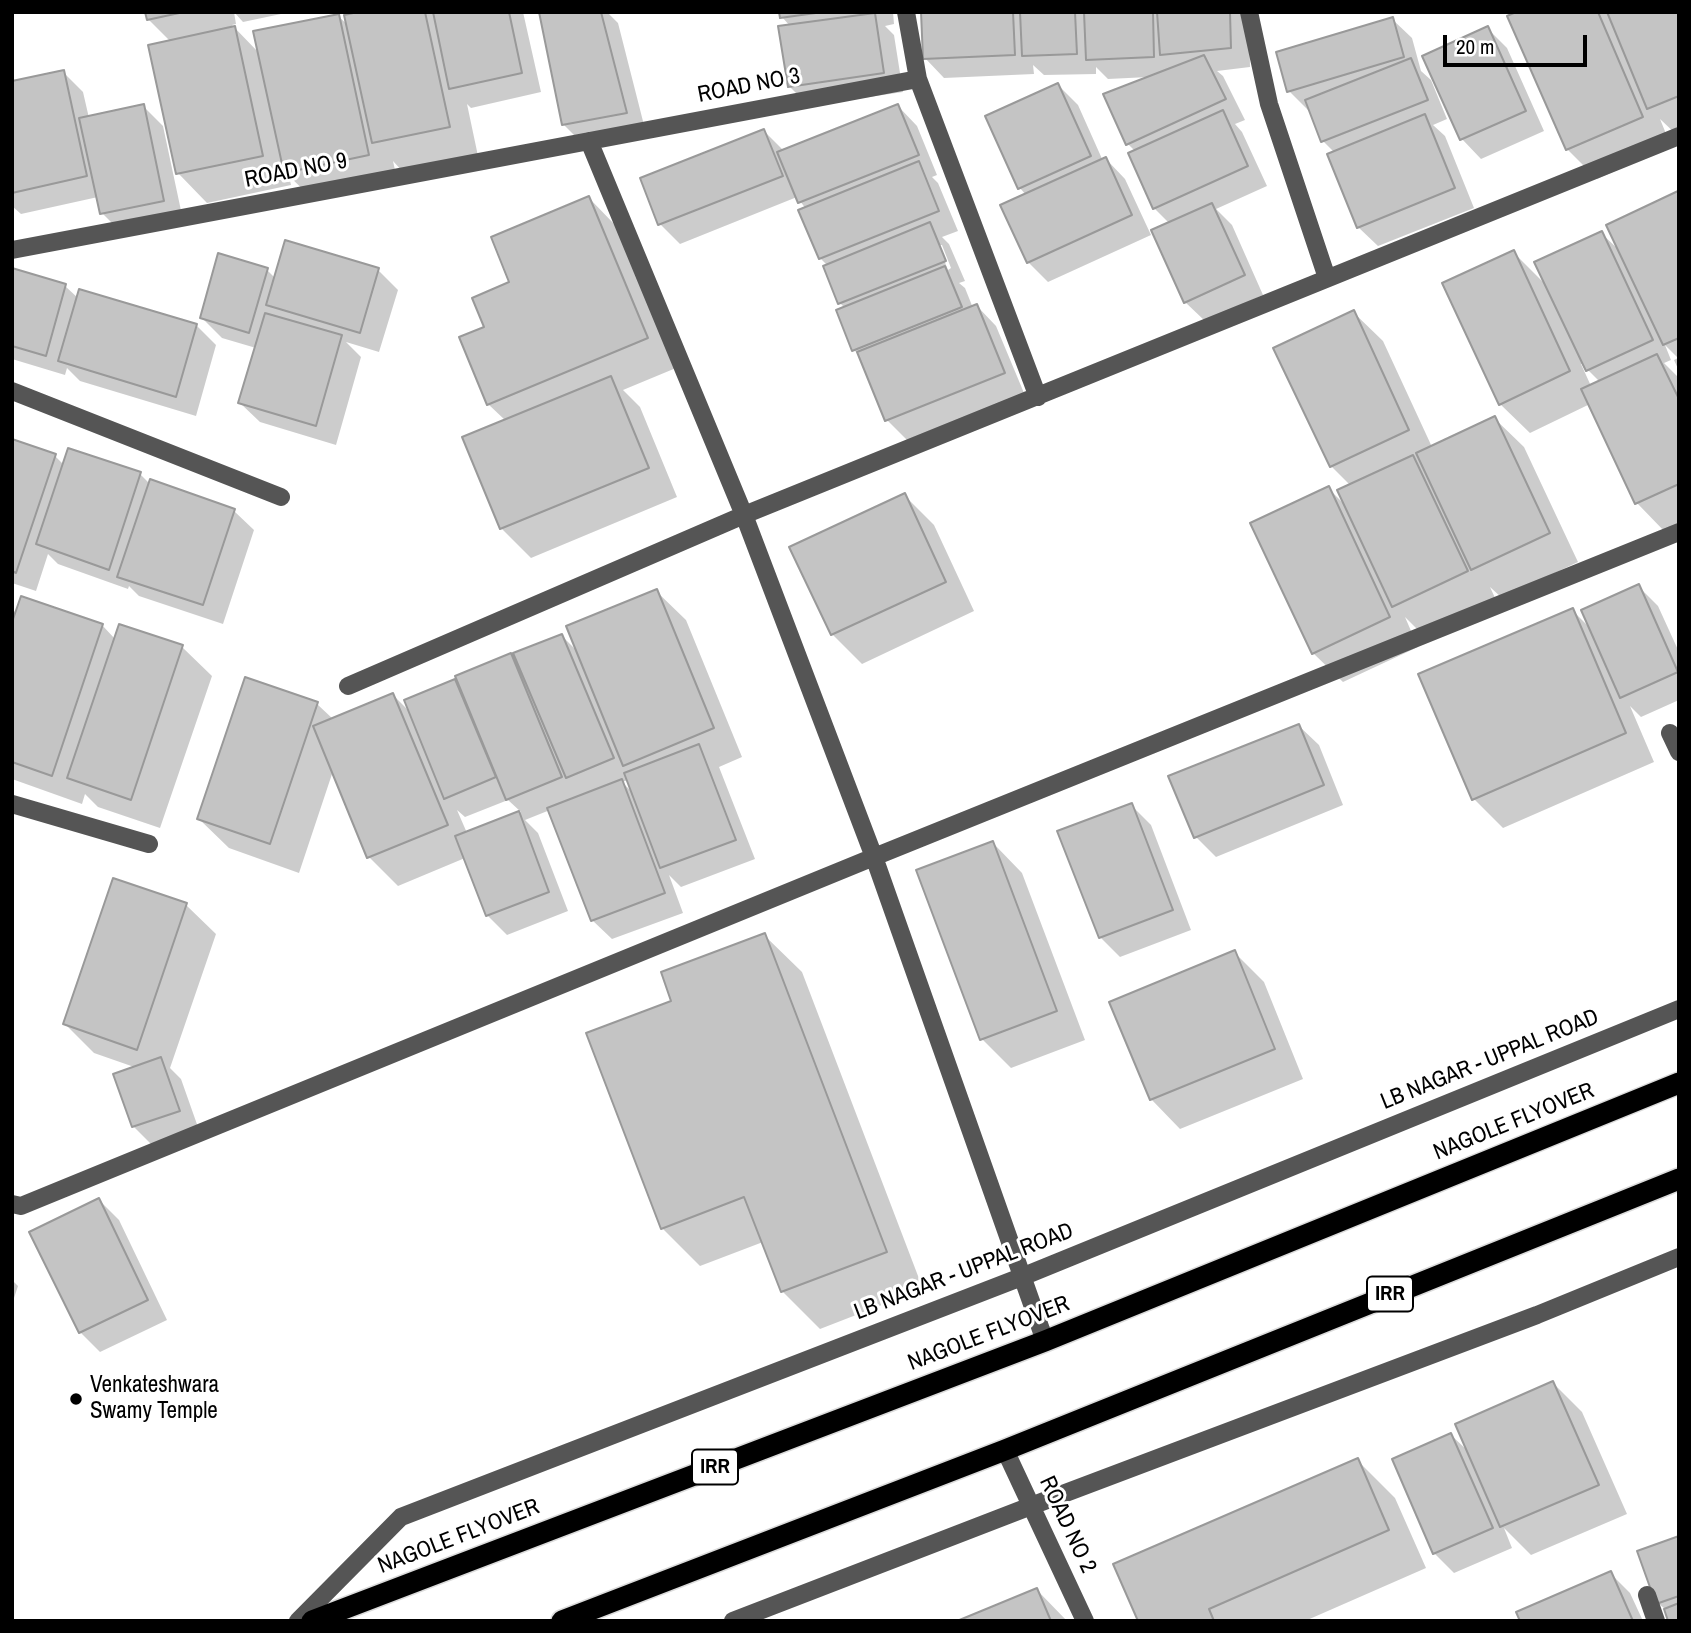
<!DOCTYPE html>
<style>
body{margin:0}
#map{position:relative;width:1691px;height:1633px;overflow:hidden;background:#fff;font-family:"Archivo Narrow",sans-serif}
canvas{display:block}
.frame{position:absolute;inset:0;border:14px solid #000;pointer-events:none}
.scale{position:absolute;left:1443px;top:35px;width:144px;height:32px;box-sizing:border-box;border:4px solid #000;border-top:0;padding-left:9px;font-size:21px;line-height:24px;white-space:nowrap;color:#000;-webkit-text-stroke:5px #fff;paint-order:stroke}
</style>
<div id="map">
<canvas width="1691" height="1633"></canvas>
<div class="frame"></div>
<div class="scale">20 m</div>
</div>
<script>
const c = document.querySelector('canvas').getContext('2d');
c.lineJoin = 'round';
function fill(path, color) { c.fillStyle = color; c.fill(path, 'evenodd'); }
const toPath = rows => new Path2D(rows.map(r => 'M' + r).join(''));
function trace(path, color, width, dash) { c.strokeStyle = color; c.lineWidth = width; c.lineCap = dash ? 'butt' : 'round'; c.setLineDash(dash || []); c.stroke(path); }
function label(font, color, halo, rows, align = 'center') {
  c.font = font + ' "Archivo Narrow",sans-serif'; c.lineWidth = 6; c.setLineDash([]); c.textBaseline = 'middle'; c.strokeStyle = halo; c.fillStyle = color; for (const [text, x, y, turn = 0] of rows) {
    c.save(); c.translate(x, y); c.rotate((+turn || 0) * Math.PI / 180); c.textAlign = isNaN(turn) ? turn : align; if (halo) c.strokeText(text, 0, 0); c.fillText(text, 0, 0); c.restore();
  }
}
fill(toPath([
 [147,12,234,12,236,24,232,25,260,54,338,16,349,26,367,12,433,12,435,15,435,12,523,12,541,92,471,108,467,104,478,156,403,172,393,161,398,184,315,201,289,176,291,185,207,203,178,173,171,42,149,20],
 [234,12,280,12,281,14,243,22],
 [547,12,607,12,618,23,646,133,583,144,563,124],
 [781,12,893,12,894,24,885,26,894,35,903,92,809,106,789,86,790,26,782,17],
 [923,12,1249,12,1250,67,1217,71,1223,76,1245,120,1235,124,1242,132,1267,186,1216,209,1232,225,1263,295,1205,321,1185,302,1170,224,1154,208,1135,151,1128,144,1149,77,1108,79,1096,67,1096,74,1044,75,1033,65,1034,74,944,78,925,58],
 [1520,12,1679,12,1679,137,1660,119,1671,146,1597,179,1567,149],
 [1392,19,1412,38,1421,71,1431,80,1447,119,1433,125,1445,136,1474,208,1378,246,1358,227,1335,153,1323,141,1311,110,1309,111,1289,91],
 [1487,28,1507,48,1544,131,1481,159,1462,139],
 [63,72,83,92,89,118,143,106,163,126,183,220,122,233,102,213,98,197,21,214,12,206,12,83],
 [1058,85,1078,105,1103,161,1106,159,1125,179,1151,235,1048,282,1028,262,1026,195,1020,188],
 [898,106,917,126,937,175,932,177,938,183,958,231,942,237,949,244,965,281,959,283,965,288,973,308,977,306,996,326,1024,393,907,440,887,420,862,358,854,350,838,311,845,308,840,303,828,266,820,258,806,209,797,197,680,244,660,224,642,179,764,131,784,151],
 [938,245,942,245,951,268,948,270],
 [1677,193,1679,371,1674,360,1678,358,1665,345,1671,360,1664,363,1679,378,1679,527,1666,533,1637,503,1590,404,1530,433,1500,404,1513,252,1547,286,1601,233,1620,251],
 [1581,364,1582,364,1600,382,1591,386],
 [589,198,618,228,676,368,623,390,640,407,677,497,531,558,501,528,506,421,488,404,487,328,511,283],
 [12,270,65,286,78,298,196,325,216,345,196,416,80,381,67,368,65,375,12,359],
 [267,270,275,278,378,270,398,290,379,352,346,342,361,357,336,445,260,422,240,403,256,348,222,338,202,318],
 [1353,312,1383,341,1432,447,1494,418,1524,447,1578,562,1502,598,1490,587,1496,600,1423,635,1405,617,1418,647,1343,682,1313,653,1329,489,1346,506,1351,486,1331,466],
 [12,441,55,456,64,465,69,450,140,474,150,484,234,511,254,530,223,624,139,596,129,586,128,589,58,564,48,554,36,591,12,583],
 [904,495,934,525,974,611,862,664,832,634],
 [1638,586,1658,606,1679,652,1679,700,1641,717,1630,706,1654,762,1503,828,1474,799,1572,610,1590,628],
 [656,591,686,620,742,757,719,767,755,859,681,887,669,875,683,913,612,939,592,920,550,810,525,820,538,833,568,911,507,935,487,915,465,858,398,886,369,857,333,771,299,873,229,848,199,819,317,704,333,719,393,695,411,713,406,701,511,655,519,663,562,636,578,652],
 [628,780,633,793,622,782],
 [508,800,521,812,467,833,457,810,465,817],
 [12,609,17,614,102,625,115,639,120,626,182,647,212,676,160,828,98,807,85,794,82,804,12,779],
 [1299,726,1319,745,1343,805,1216,857,1196,837,1171,777],
 [1131,805,1151,825,1191,930,1120,957,1100,937],
 [993,843,1022,873,1085,1040,1011,1068,982,1039],
 [186,905,216,934,170,1068,181,1079,199,1130,153,1146,133,1126,137,1068,94,1053,65,1024],
 [764,935,802,972,923,1289,820,1329,782,1291,763,1242,700,1266,662,1228,674,1002],
 [1234,952,1264,982,1303,1079,1180,1129,1151,1099],
 [99,1200,119,1220,167,1320,100,1352,80,1332],
 [12,1280,18,1286,12,1304],
 [1553,1383,1582,1412,1627,1514,1531,1555,1504,1528,1512,1548,1454,1573,1434,1553,1451,1435,1470,1453],
 [1357,1460,1395,1498,1426,1568,1305,1621,1140,1621],
 [1679,1538,1679,1621,1658,1603],
 [1610,1573,1630,1593,1643,1621,1521,1621],
 [1037,1590,1067,1621,962,1621]
]), '#0003');
const building = toPath([
 [145,12,184,12,147,20,145,12],
 [358,12,425,12,450,127,372,143,344,15,358,12],
 [433,12,509,12,522,73,449,89,433,12],
 [539,12,601,12,627,113,562,125,539,12],
 [779,12,823,12,780,18,779,12],
 [921,12,1013,12,1015,55,923,59,921,12],
 [1020,12,1075,12,1077,54,1022,56,1020,12],
 [1084,12,1153,12,1154,57,1086,60,1084,12],
 [1157,12,1230,12,1231,48,1160,55,1157,12],
 [1516,12,1598,12,1643,117,1566,150,1507,16,1516,12],
 [1607,12,1679,12,1679,96,1647,109,1607,12],
 [875,13,884,73,788,87,778,26,875,13],
 [339,14,369,155,284,173,253,31,339,14],
 [1393,17,1404,57,1287,92,1276,52,1393,17],
 [235,26,263,156,176,174,148,45,235,26],
 [1488,26,1526,111,1460,140,1422,56,1488,26],
 [1204,55,1226,99,1126,145,1103,94,1204,55],
 [1411,58,1428,100,1321,142,1305,100,1411,58],
 [64,70,87,176,12,193,12,81,64,70],
 [1058,83,1091,156,1018,189,985,116,1058,83],
 [144,104,164,201,100,214,79,118,144,104],
 [898,104,919,155,798,203,777,152,898,104],
 [1223,110,1248,166,1153,209,1128,153,1223,110],
 [1425,114,1455,188,1357,228,1327,154,1425,114],
 [764,129,783,176,658,225,640,178,764,129],
 [1106,157,1132,215,1027,263,1000,205,1106,157],
 [919,161,939,211,819,259,798,210,919,161],
 [1678,191,1679,338,1663,345,1606,225,1678,191],
 [589,196,648,338,487,405,459,337,484,327,472,298,509,282,491,237,589,196],
 [1212,203,1245,275,1184,303,1151,230,1212,203],
 [930,222,946,261,838,304,823,266,930,222],
 [1602,231,1653,340,1586,371,1534,262,1602,231],
 [285,240,379,268,360,333,266,305,285,240],
 [1514,250,1570,371,1499,405,1442,283,1514,250],
 [218,253,268,268,249,333,200,318,218,253],
 [945,266,962,307,852,351,836,310,945,266],
 [12,268,66,284,46,356,12,346,12,268],
 [79,289,197,324,176,397,58,361,79,289],
 [977,304,1005,373,885,421,857,352,977,304],
 [1354,310,1409,430,1330,467,1273,348,1354,310],
 [265,313,342,335,316,426,238,403,265,313],
 [1657,354,1679,399,1679,484,1635,504,1581,389,1657,354],
 [611,376,649,468,500,529,462,437,611,376],
 [1495,416,1550,533,1471,570,1416,453,1495,416],
 [12,439,56,454,16,573,12,571,12,439],
 [68,448,141,472,109,570,36,544,68,448],
 [1413,455,1468,571,1392,607,1337,490,1413,455],
 [150,479,235,509,203,605,117,577,150,479],
 [1329,486,1390,617,1312,654,1250,523,1329,486],
 [905,493,946,582,831,635,789,547,905,493],
 [1639,584,1678,672,1620,698,1581,610,1639,584],
 [657,589,714,728,623,766,566,626,657,589],
 [21,596,103,624,52,776,12,762,12,622,21,596],
 [1573,608,1626,733,1472,800,1418,674,1573,608],
 [119,624,183,645,131,800,67,778,119,624],
 [562,634,614,758,566,778,513,653,562,634],
 [511,653,562,777,506,800,455,676,511,653],
 [245,677,318,702,270,844,197,819,245,677],
 [455,679,496,777,444,799,404,700,455,679],
 [393,693,448,825,367,858,313,726,393,693],
 [1299,724,1324,785,1194,838,1168,776,1299,724],
 [699,744,736,840,660,868,624,773,699,744],
 [622,779,665,893,591,921,547,808,622,779],
 [1132,803,1173,910,1099,938,1057,831,1132,803],
 [519,811,549,892,486,916,455,836,519,811],
 [993,841,1057,1011,980,1040,916,870,993,841],
 [113,878,187,903,137,1050,63,1024,113,878],
 [765,933,887,1252,781,1292,744,1197,661,1229,586,1033,671,1001,661,972,765,933],
 [1235,950,1275,1049,1150,1100,1109,1002,1235,950],
 [161,1057,180,1111,132,1127,113,1074,161,1057],
 [99,1198,148,1300,79,1333,29,1232,99,1198],
 [1553,1381,1599,1485,1500,1527,1455,1424,1553,1381],
 [1451,1433,1493,1528,1433,1554,1392,1459,1451,1433],
 [1358,1458,1389,1530,1209,1609,1214,1621,1138,1621,1113,1564,1358,1458],
 [1679,1536,1679,1596,1656,1604,1637,1551,1679,1536],
 [1611,1571,1633,1621,1520,1621,1516,1612,1611,1571],
 [1037,1588,1051,1621,957,1621,1037,1588],
 [1679,1603,1679,1621,1668,1621,1664,1609,1679,1603]
]);
fill(building, '#c4c4c4');
trace(building, '#999', 2);
const highway = toPath([
 [312,1621,1045,1341,1679,1083],
 [562,1621,1005,1450,1679,1179]
]);
trace(highway, '#dbdbdb', 24);
trace(toPath([
 [906,12,918,79,1038,397],
 [1249,12,1269,104,1327,278],
 [589,141,744,515,874,857,1045,1341],
 [12,250,918,79],
 [12,391,281,497],
 [348,686,744,515,1679,136],
 [1670,733,1679,752],
 [12,804,149,844],
 [12,1204,21,1206,874,857,1679,532],
 [1005,1450,1085,1621],
 [1647,1595,1656,1621],
 [298,1621,401,1517,1024,1276,1679,1009],
 [733,1621,1031,1506,1537,1315,1679,1257]
]), '#555', 18);
trace(highway, '#000', 21);
for (const [x, y, r, color] of [
 [76,1399,7,"#000"]
]) { const dot = new Path2D(); dot.arc(x, y, r, 0, 2 * Math.PI); c.fillStyle = color; c.fill(dot); trace(dot, '#fff', 2.5); }
for (const [x, y, w] of [
 [1390,1294,46],
 [715,1467,46]
]) { const box = new Path2D(); box.roundRect(x - w / 2, y - 17.5, w, 35, 5); c.fillStyle = '#fff'; c.fill(box); trace(box, '#000', 2); }
label('bold 21px', '#000', null, [
 ["IRR",1390,1294],
 ["IRR",715,1467]
]);
label('23px', '#000', '#fff', [
 ["ROAD NO 3",749,86,-11],
 ["ROAD NO 9",296,171,-11],
 ["LB NAGAR - UPPAL ROAD",1490,1060,-22],
 ["NAGOLE FLYOVER",1514,1122,-22],
 ["LB NAGAR - UPPAL ROAD",964,1272,-21],
 ["NAGOLE FLYOVER",989,1334,-21],
 ["ROAD NO 2",1067,1525,65],
 ["NAGOLE FLYOVER",459,1537,-21]
]);
label('23px', '#000', '#fff', [
 ["Venkateshwara",90,1386],
 ["Swamy Temple",90,1412]
], 'left');
</script>
